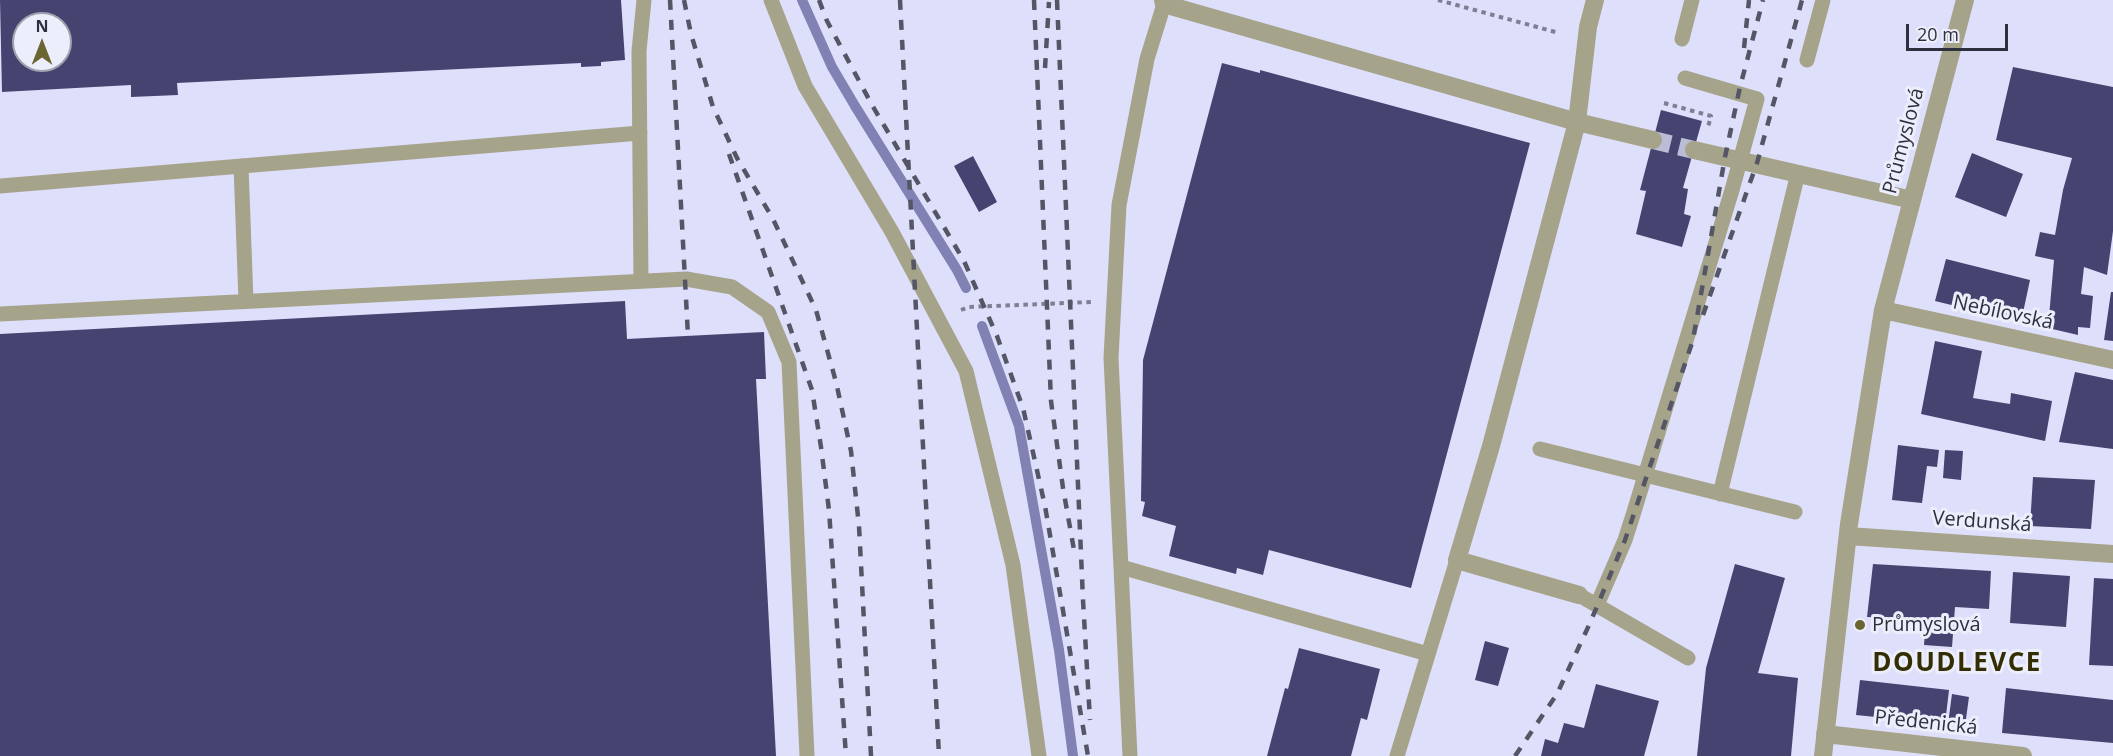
<!DOCTYPE html>
<meta charset="utf-8">
<style>
body{margin:0}
#map{position:relative;width:2113px;height:756px;overflow:hidden;background:#dedffb;font-family:"Open Sans",sans-serif}
canvas{display:block}
.north{position:absolute;left:12px;top:12px;width:60px;height:60px;box-sizing:border-box;background:#edeefc;border:2px solid #a1a2b0;border-radius:50%;rotate:0deg;font-size:16px;font-weight:700;line-height:24px;text-align:center;color:#2f303d}
.north::after{content:'';display:block;margin:auto;width:21px;height:27px;background:#6b6531;clip-path:polygon(50% 0,100% 100%,50% 72%,0 100%)}
.scale{position:absolute;left:1906px;top:24px;width:102px;height:27px;box-sizing:border-box;border:3px solid #2f303d;border-top:0;padding-left:8px;font-size:18px;line-height:21px;white-space:nowrap;color:#2f303d;-webkit-text-stroke:4px #edeefc;paint-order:stroke}
</style>
<div id="map">
<canvas width="2113" height="756"></canvas>
<div class="north">N</div>
<div class="scale">20 m</div>
</div>
<script>
const c = document.querySelector('canvas').getContext('2d');
c.lineJoin = 'round';
const toPath = rows => new Path2D(rows.map(r => 'M' + r).join(''));
function trace(path, color, width, dash) { c.strokeStyle = color; c.lineWidth = width; c.lineCap = dash ? 'butt' : 'round'; c.setLineDash(dash || []); c.stroke(path); }
function fill(path, color) { c.fillStyle = color; c.fill(path, 'evenodd'); }
function label(font, color, halo, rows, align = 'center') {
  c.font = font + ' "Open Sans",sans-serif'; c.lineWidth = 6; c.setLineDash([]); c.textBaseline = 'middle'; c.strokeStyle = halo; c.fillStyle = color; for (const [text, x, y, turn = 0] of rows) {
    c.save(); c.translate(x, y); c.rotate((+turn || 0) * Math.PI / 180); c.textAlign = isNaN(turn) ? turn : align; if (halo) c.strokeText(text, 0, 0); c.fillText(text, 0, 0); c.restore();
  }
}
trace(toPath([
 [802,0,832,67,855,106,957,270,966,288],
 [982,326,1019,426,1059,650,1073,756]
]), '#8181b4', 10);
fill(toPath([
 [0,0,621,0,625,60,601,62,601,66,581,67,581,63,177,83,178,95,131,97,131,85,2,92],
 [24,24,60,24,60,60,24,60],
 [1222,63,1260,73,1260,70,1530,143,1411,588,1269,550,1263,575,1237,568,1236,574,1169,556,1176,526,1142,516,1145,502,1141,501,1143,360],
 [2013,67,2113,87,2113,231,2107,275,2084,267,2081,294,2093,296,2090,328,2078,327,2078,335,2048,328,2054,260,2035,256,2040,232,2055,235,2063,190,2072,158,1996,140],
 [1661,110,1702,121,1683,188,1688,189,1684,214,1691,216,1682,247,1636,234,1646,191,1640,190],
 [1972,153,2023,174,2006,217,1955,197],
 [973,156,997,202,979,212,954,166],
 [1946,259,2030,280,2021,322,1935,301],
 [2111,292,2113,292,2113,341,2104,340],
 [625,301,627,339,764,332,766,379,756,379,776,756,0,756,0,334],
 [1935,341,1982,351,1973,398,2010,404,2011,393,2052,401,2045,441,1921,414],
 [2075,372,2113,380,2113,449,2059,442],
 [1898,445,1939,450,1937,467,1927,466,1922,503,1892,500],
 [1945,450,1963,451,1961,480,1943,478],
 [2033,477,2095,480,2091,529,2030,526],
 [1735,564,1785,578,1758,673,1798,678,1791,756,1697,756,1706,668],
 [1873,564,1991,571,1989,609,1955,607,1952,647,1924,645,1926,620,1910,620,1910,628,1895,626,1896,618,1867,617],
 [2013,572,2070,576,2066,627,2010,623],
 [2094,578,2113,579,2113,666,2089,665],
 [1485,641,1509,648,1498,686,1475,680],
 [1299,648,1380,669,1367,720,1361,718,1351,756,1267,756,1285,688,1288,689],
 [1860,680,1949,690,1945,724,1856,715],
 [1596,684,1659,701,1644,756,1541,756,1545,739,1558,743,1564,723,1584,728],
 [2006,688,2113,700,2113,743,2002,733],
 [1952,694,1969,697,1965,726,1948,724]
]), '#454471');
trace(toPath([
 [1653,140,1694,150]
]), '#bbbcd5', 18, [18, 9]);
trace(toPath([
 [1438,0,1559,33],
 [1664,103,1711,116,1708,127],
 [961,310,969,307,1091,302]
]), '#7e7f93', 4, [4.5, 4.5]);
trace(toPath([
 [771,0,805,86,892,232,966,371,1013,565,1039,756],
 [1682,39,1692,0],
 [1807,60,1823,0],
 [241,166,246,301],
 [0,186,640,133],
 [641,281,639,51,644,0],
 [0,314,686,279,732,287,768,312,789,362,807,756],
 [1540,449,1795,512],
 [1720,494,1798,173],
 [1121,567,1428,654],
 [1579,595,1688,658],
 [1597,605,1625,540,1633,515,1732,190,1757,99,1685,78],
 [1130,756,1111,358,1119,205,1147,59,1164,4],
 [1397,756,1457,560]
]), '#a6a38b', 15);
trace(toPath([
 [1163,0,1164,4,1577,122,1653,140],
 [1694,150,1912,200],
 [1883,310,2113,360],
 [1848,536,2113,554],
 [1579,595,1457,560,1491,446,1577,122,1588,27,1595,0],
 [1825,734,2023,756],
 [1823,756,1849,524,1883,310,1965,0]
]), '#a6a38b', 18);
trace(toPath([
 [670,0,688,336],
 [684,0,691,34,713,107,737,158,773,219,816,310,836,382,851,451,859,526,871,756],
 [819,0,827,21,872,105,964,261,997,336,1023,408,1045,506,1088,756],
 [900,0,939,756],
 [1034,0,1051,401,1063,488,1074,550],
 [1057,0,1083,600,1090,720],
 [1744,48,1749,0],
 [1045,68,1049,2],
 [729,154,812,390,821,447,829,510,846,756],
 [1703,315,1757,163,1802,0],
 [1515,756,1557,694,1590,623,1625,540,1693,340,1725,157,1740,87,1763,0]
]), '#545565', 4.5, [10, 10]);
for (const [x, y, r, color] of [
 [1860,625,6,"#6b6531"]
]) { const dot = new Path2D(); dot.arc(x, y, r, 0, 2 * Math.PI); c.fillStyle = color; c.fill(dot); trace(dot, '#edeefc', 2); }
label('20px', '#2f303d', '#edeefc', [
 ["Průmyslová",1904,141,-75],
 ["Nebílovská",2003,313,12],
 ["Verdunská",1982,522,4],
 ["Předenická",1926,723,6]
]);
label('20px', '#2f303d', '#edeefc', [
 ["Průmyslová",1872,625]
], 'left');
c.letterSpacing = '1.5px';
label('bold 26px', '#332e03', '#edeefc', [
 ["DOUDLEVCE",1957,664]
]);
c.letterSpacing = '0px';
</script>
